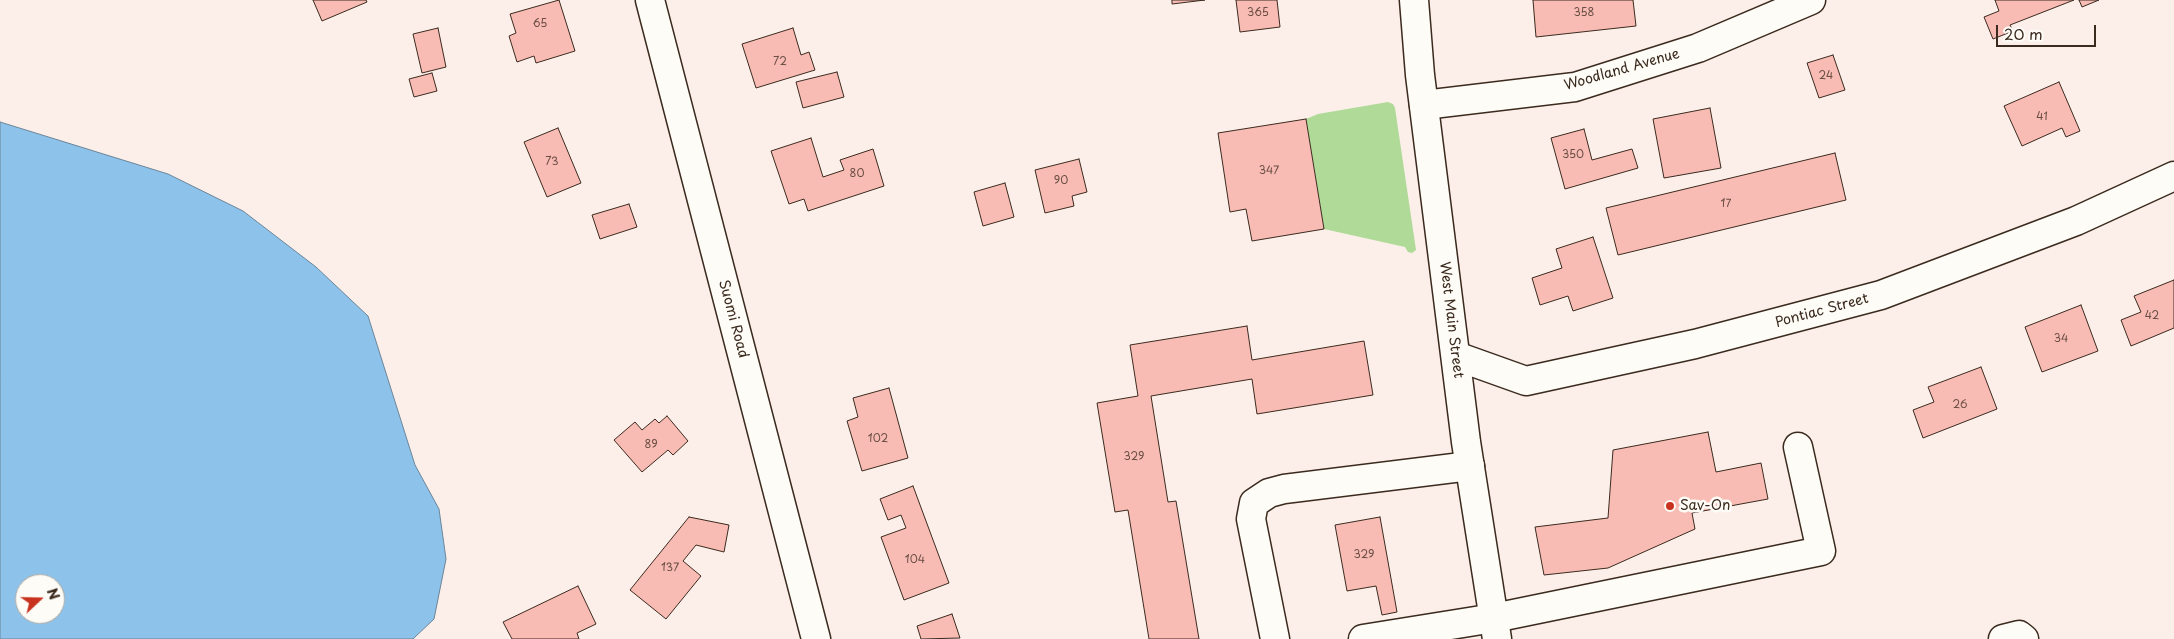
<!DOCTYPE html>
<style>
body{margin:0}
#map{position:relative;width:2174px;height:639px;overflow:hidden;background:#fcefea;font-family:"Playpen Sans",sans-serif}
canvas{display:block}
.north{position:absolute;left:15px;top:574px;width:50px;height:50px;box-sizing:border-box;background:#fdfcf7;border:1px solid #afa8a0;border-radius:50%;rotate:69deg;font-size:14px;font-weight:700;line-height:20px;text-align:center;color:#3b2a1e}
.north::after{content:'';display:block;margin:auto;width:18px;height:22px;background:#c8321e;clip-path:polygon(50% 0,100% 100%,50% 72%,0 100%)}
.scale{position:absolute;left:1996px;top:25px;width:100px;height:22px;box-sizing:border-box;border:2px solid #3b2a1e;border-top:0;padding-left:6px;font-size:15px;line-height:18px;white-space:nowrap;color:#3b2a1e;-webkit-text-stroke:4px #fdfcf7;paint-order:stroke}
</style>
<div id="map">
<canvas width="2174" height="639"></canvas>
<div class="north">N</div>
<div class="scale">20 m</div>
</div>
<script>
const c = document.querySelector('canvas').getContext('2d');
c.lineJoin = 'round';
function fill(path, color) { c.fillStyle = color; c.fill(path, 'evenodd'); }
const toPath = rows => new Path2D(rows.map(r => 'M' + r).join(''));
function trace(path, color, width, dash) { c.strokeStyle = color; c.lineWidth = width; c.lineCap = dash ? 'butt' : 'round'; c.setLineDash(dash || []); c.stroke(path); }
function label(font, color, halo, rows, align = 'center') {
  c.font = font + ' "Playpen Sans",sans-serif'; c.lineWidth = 5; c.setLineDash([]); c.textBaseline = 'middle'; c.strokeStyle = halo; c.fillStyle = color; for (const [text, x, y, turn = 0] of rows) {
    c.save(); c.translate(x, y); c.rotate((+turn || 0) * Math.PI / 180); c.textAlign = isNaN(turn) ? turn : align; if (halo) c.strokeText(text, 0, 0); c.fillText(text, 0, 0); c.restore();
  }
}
fill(toPath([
 [1388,102,1393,104,1395,108,1416,250,1412,253,1408,252,1405,247,1324,229,1306,119,1318,114]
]), '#afda97');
const water = toPath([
 [0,122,168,174,243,211,316,267,368,316,415,465,439,509,446,559,434,619,413,639,0,639,0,122],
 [25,584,55,584,55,614,25,614,25,584]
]);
fill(water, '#8dc2ea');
trace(water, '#6c8598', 1);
const building = toPath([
 [313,0,366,0,367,2,322,21,313,0],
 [559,0,575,51,536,63,534,56,517,62,509,36,516,33,510,14,559,0],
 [1172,0,1205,0,1172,4,1172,0],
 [1236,0,1277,0,1280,27,1240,32,1236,0],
 [1533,0,1633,0,1636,26,1536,37,1533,0],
 [1995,0,2074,0,2010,25,2013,31,1993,39,1984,17,1999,11,1995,0],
 [2079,0,2099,0,2082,7,2079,0],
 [438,28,446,67,422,73,413,34,438,28],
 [793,28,801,55,809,52,815,70,756,88,742,44,793,28],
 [1833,55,1845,90,1819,98,1807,63,1833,55],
 [837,72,844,97,803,108,796,82,837,72],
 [432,73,437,91,414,97,409,79,432,73],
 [2059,82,2080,131,2066,137,2062,128,2022,146,2004,106,2059,82],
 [1710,108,1721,168,1664,178,1653,119,1710,108],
 [1306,119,1324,229,1252,241,1246,209,1230,212,1218,133,1306,119],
 [558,128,581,183,547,197,524,142,558,128],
 [1584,129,1592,160,1632,149,1638,168,1565,189,1551,138,1584,129],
 [811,138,823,177,844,170,840,160,873,149,884,186,808,211,804,199,789,204,771,151,811,138],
 [1835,153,1846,200,1618,255,1606,208,1835,153],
 [1079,159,1087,192,1072,196,1074,206,1045,213,1035,170,1079,159],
 [1005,183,1014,217,983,226,974,192,1005,183],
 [629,204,637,227,600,239,592,215,629,204],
 [1593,237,1613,298,1573,311,1568,296,1540,305,1532,278,1562,268,1556,249,1593,237],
 [2174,280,2174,328,2131,346,2121,320,2141,312,2134,296,2174,280],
 [2081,305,2098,351,2042,372,2025,327,2081,305],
 [1247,326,1252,360,1364,341,1373,395,1257,414,1252,379,1151,396,1168,502,1176,501,1199,639,1149,639,1128,510,1115,512,1097,403,1138,396,1130,345,1247,326],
 [1981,367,1997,409,1923,438,1913,410,1934,402,1928,387,1981,367],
 [889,388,908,458,862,471,847,421,858,417,853,398,889,388],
 [667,416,688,441,673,455,668,450,642,472,614,440,635,422,642,430,655,419,659,423,667,416],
 [1708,432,1716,472,1761,463,1768,499,1692,513,1695,529,1608,568,1544,575,1535,527,1608,518,1613,450,1708,432],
 [913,486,949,583,904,600,881,537,906,528,901,515,888,520,880,499,913,486],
 [689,517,729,525,724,552,696,545,683,561,701,576,666,619,630,590,689,517],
 [1380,517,1397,612,1382,615,1376,586,1347,591,1335,525,1380,517],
 [578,586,596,624,577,633,579,639,512,639,503,622,578,586],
 [952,614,960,638,921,639,917,626,952,614]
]);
fill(building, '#f8bcb4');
trace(building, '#3b2a1e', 1);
const minor = toPath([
 [650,0,816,639],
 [1424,105,1575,87,1698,48,1811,0],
 [1456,356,1526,381,1695,344,1881,295,2076,221,2174,176],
 [1275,639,1251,519,1254,503,1269,493,1284,489,1470,466],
 [1363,639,1494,618,1821,551,1798,447],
 [2003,639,2019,635,2024,639]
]);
const major = toPath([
 [1414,0,1420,75,1466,442,1497,639]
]);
trace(minor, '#3b2a1e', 31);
trace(major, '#3b2a1e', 31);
trace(minor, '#fdfcf7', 28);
trace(major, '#fdfcf7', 28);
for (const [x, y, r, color] of [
 [1670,506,5,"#c8321e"]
]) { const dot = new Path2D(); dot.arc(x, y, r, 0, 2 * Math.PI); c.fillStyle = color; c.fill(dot); trace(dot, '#fdfcf7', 2); }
label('11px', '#6a4e44', null, [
 ["365",1258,13],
 ["358",1584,13],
 ["65",540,24],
 ["72",780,62],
 ["24",1826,76],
 ["41",2042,117],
 ["350",1573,155],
 ["73",552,162],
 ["347",1269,171],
 ["80",857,174],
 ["90",1061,181],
 ["17",1726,204],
 ["42",2152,316],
 ["34",2061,339],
 ["26",1960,405],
 ["102",878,439],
 ["89",651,445],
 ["329",1134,457],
 ["329",1364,555],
 ["104",915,560],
 ["137",670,568]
]);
label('14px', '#3b2a1e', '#fdfcf7', [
 ["Woodland Avenue",1622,70,-16],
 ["Pontiac Street",1822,311,-15],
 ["Suomi Road",733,319,75],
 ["West Main Street",1451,320,83]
]);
label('14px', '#3b2a1e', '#fdfcf7', [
 ["Sav-On",1680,506]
], 'left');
</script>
